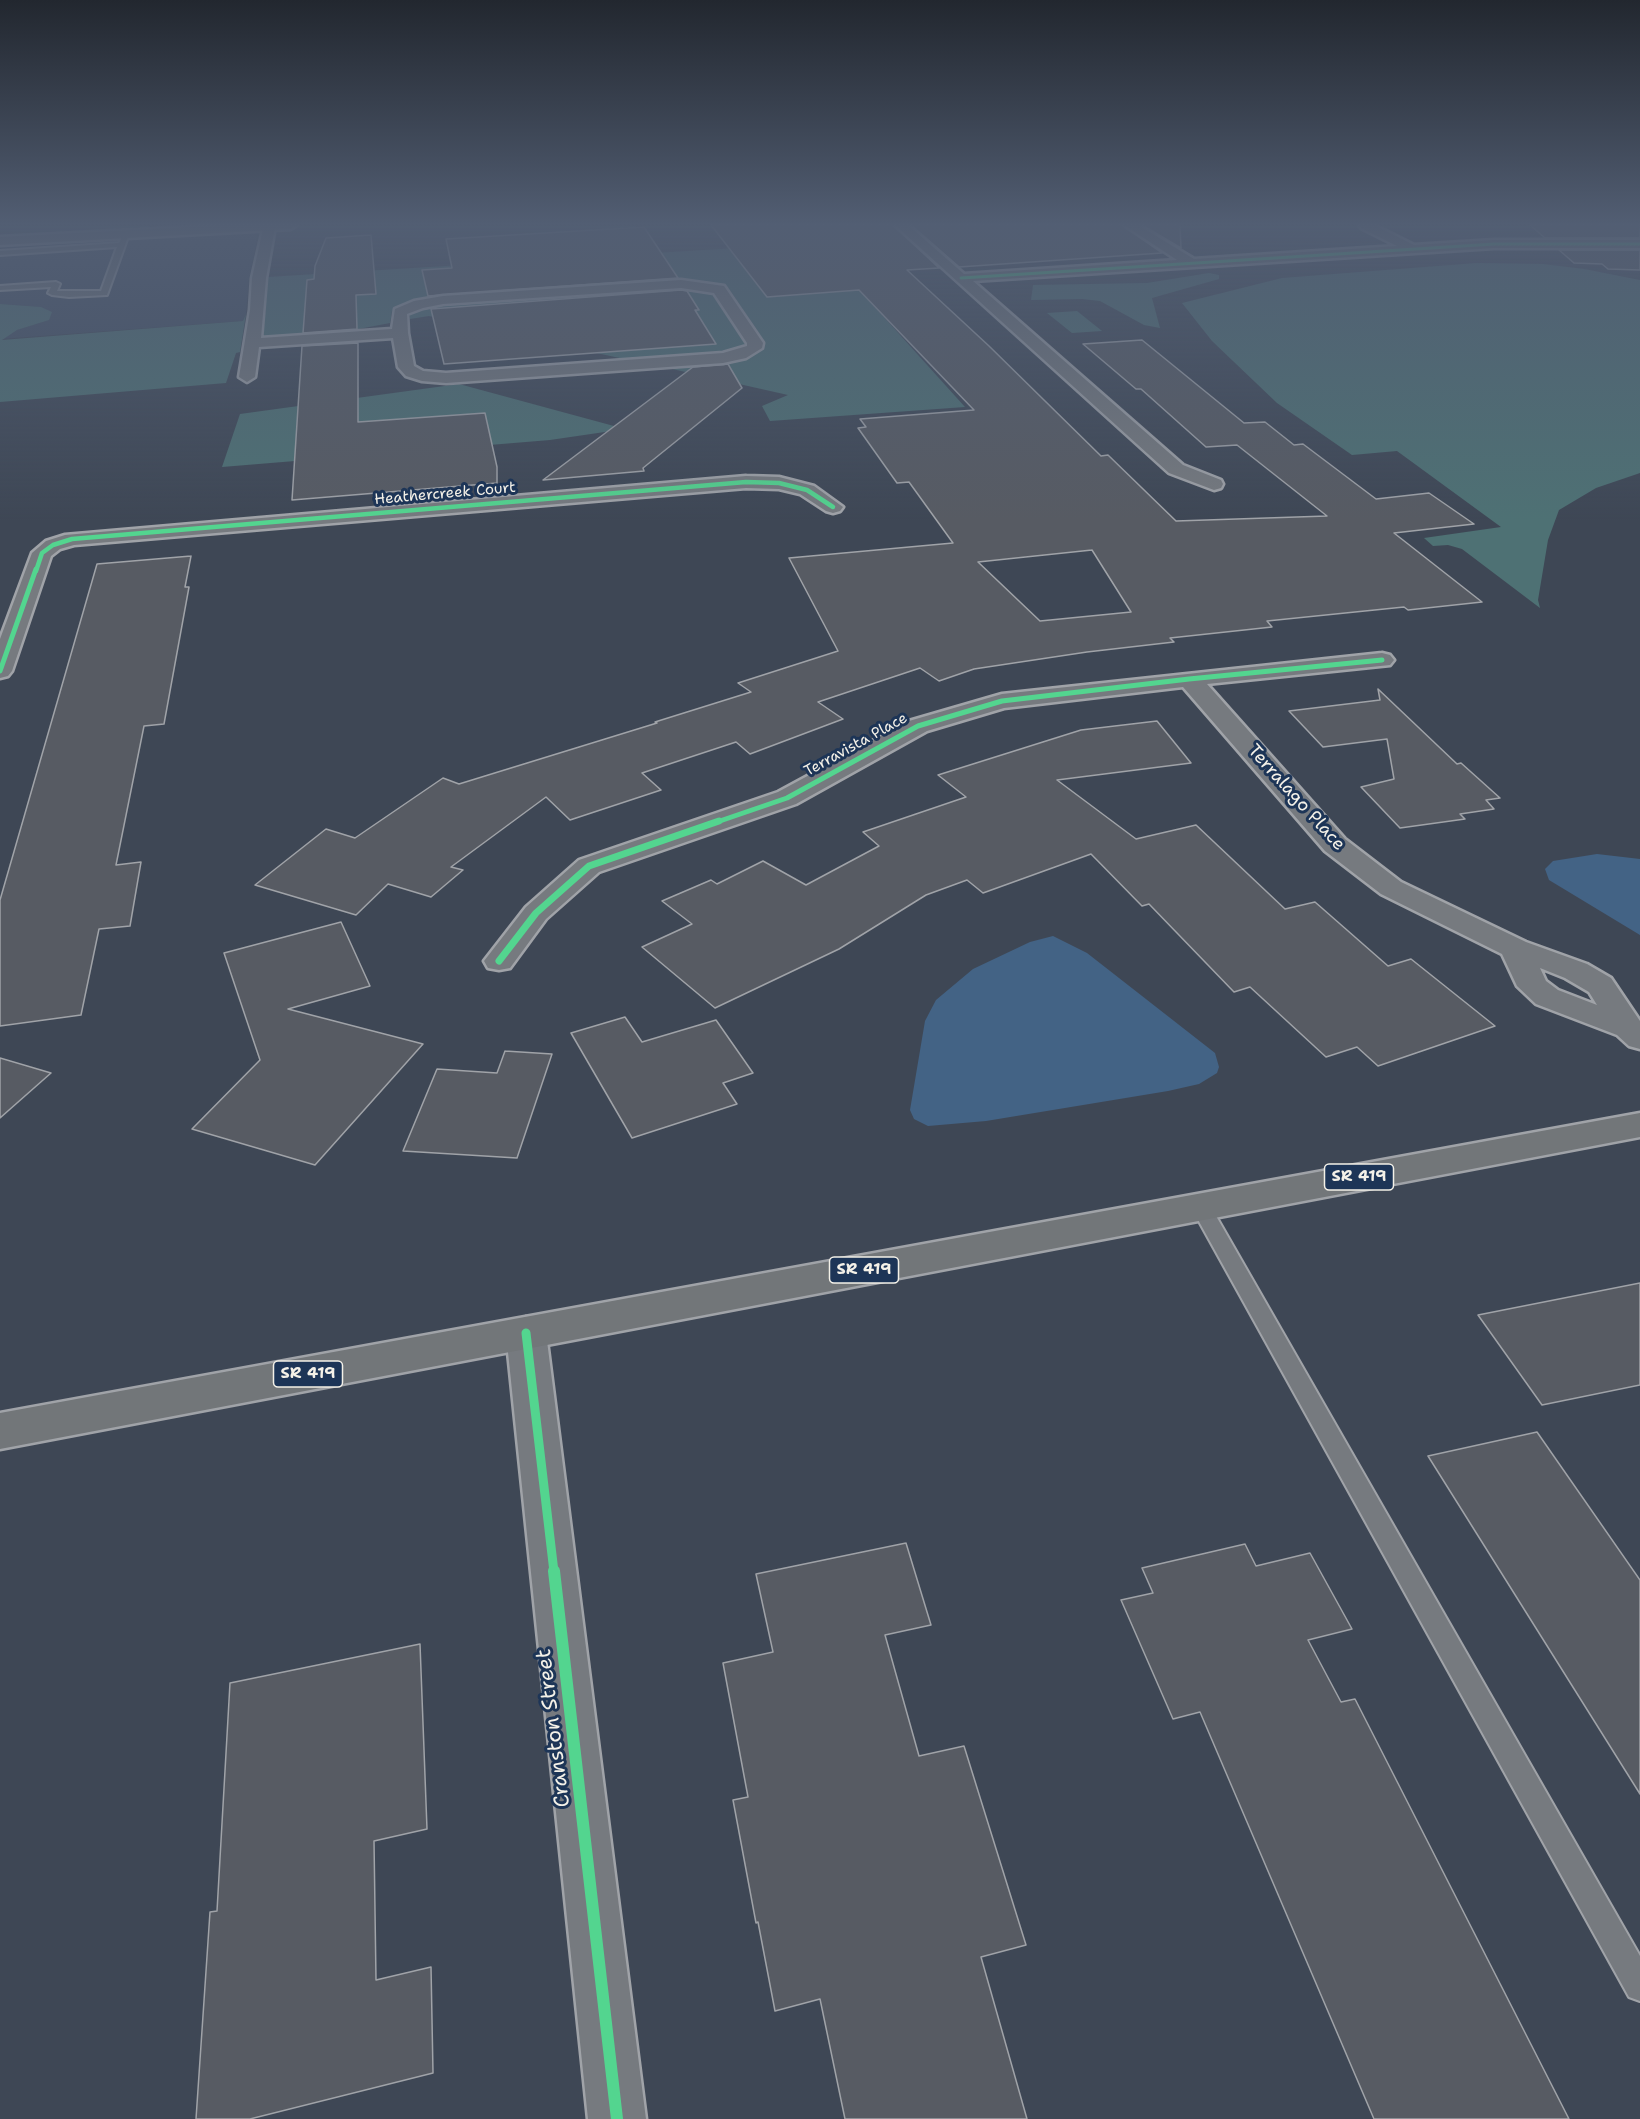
<!DOCTYPE html>
<style>
body{margin:0}
canvas{display:block;background:#3e4755}
</style>
<canvas width="1640" height="2119"></canvas>
<script>
const c = document.querySelector('canvas').getContext('2d');
c.lineJoin = 'round';
function fill(path, color) { c.fillStyle = color; c.fill(path, 'evenodd'); }
const toPath = rows => new Path2D(rows.map(r => 'M' + r).join(''));
function trace(path, color, width, dash) { c.strokeStyle = color; c.lineWidth = width; c.lineCap = dash ? 'butt' : 'round'; c.setLineDash(dash || []); c.stroke(path); }
function label(font, color, halo, rows, align = 'center') {
  c.font = font + ' "Shantell Sans",sans-serif'; c.lineWidth = 6; c.setLineDash([]); c.textBaseline = 'middle'; c.strokeStyle = halo; c.fillStyle = color; for (const [text, x, y, turn = 0] of rows) {
    c.save(); c.translate(x, y); c.rotate((+turn || 0) * Math.PI / 180); c.textAlign = isNaN(turn) ? turn : align; if (halo) c.strokeText(text, 0, 0); c.fillText(text, 0, 0); c.restore();
  }
}
fill(toPath([
 [251,230,256,235,257,240,249,279,246,314,243,321,0,339,17,330,48,320,41,307,0,304,0,245]
]), '#434f63');
fill(toPath([
 [817,243,965,407,770,421,762,406,788,395,659,366,744,358,764,349,765,342,731,292,725,287,696,282,679,281,426,299,411,302,392,311,390,323,332,334,263,339,268,277],
 [1477,263,1543,264,1584,269,1640,280,1640,473,1596,488,1559,510,1548,540,1538,600,1540,608,1462,549,1448,545,1433,546,1424,538,1501,527,1397,451,1352,455,1277,403,1212,341,1182,303,1282,278],
 [1209,273,1219,275,1219,279,1152,298,1160,328,1144,325,1100,301,1082,299,1031,300,1033,285,1147,283],
 [681,287,710,291,745,343,743,347,733,352,720,354,633,361,429,316,410,319,410,313,432,304],
 [0,304,41,307,52,312,49,320,17,330,2,340,243,321,246,314,240,352,236,353,226,383,0,402],
 [1077,311,1102,331,1072,333,1047,313],
 [459,384,625,429,550,440,222,467,240,414]
]), '#4e7174');
fill(toPath([
 [1597,854,1640,859,1640,935,1549,880,1545,869,1553,861],
 [1053,936,1087,953,1215,1053,1219,1067,1217,1073,1199,1084,1168,1091,986,1121,928,1126,914,1119,910,1110,925,1021,936,1000,973,969,1030,942]
]), '#436385');
const building = toPath([
 [711,225,893,225,939,268,907,270,989,346,1101,456,1108,455,1176,521,1327,516,1237,445,1206,447,1141,389,1136,389,1083,344,1142,340,1244,423,1265,422,1294,445,1303,444,1376,499,1429,493,1474,524,1394,533,1482,602,1408,610,1404,607,1267,621,1272,627,1170,638,1174,642,1087,652,974,669,939,681,920,668,818,702,843,719,750,754,736,742,642,773,661,790,570,820,546,797,451,867,463,870,431,897,388,884,356,915,255,885,326,829,355,838,443,778,459,784,657,723,655,722,751,692,738,683,838,651,789,558,953,543,909,482,897,483,858,428,866,427,860,419,974,410,859,290,767,297,711,225],
 [1092,550,1131,612,1040,621,978,562,1092,550],
 [911,225,1122,225,1162,253,959,267,911,225],
 [1142,225,1180,225,1181,248,1142,225],
 [1530,225,1640,225,1640,238,1545,238,1530,225],
 [644,227,678,278,428,296,422,270,452,268,446,239,644,227],
 [371,235,376,294,356,295,357,329,303,333,307,280,314,279,315,266,326,238,371,235],
 [1559,250,1640,250,1640,270,1608,269,1602,264,1574,263,1559,250],
 [681,290,687,291,699,310,695,310,716,344,444,364,431,309,681,290],
 [358,343,358,422,485,413,497,467,497,483,292,500,302,346,358,343],
 [728,364,742,388,643,468,644,471,543,480,693,367,728,364],
 [191,556,185,587,189,587,164,724,144,726,116,865,141,862,130,926,99,929,81,1015,0,1026,0,900,97,564,191,556],
 [1378,689,1457,764,1461,763,1500,798,1486,800,1494,809,1460,814,1465,819,1400,828,1361,787,1394,779,1387,739,1323,747,1289,711,1380,700,1378,689],
 [1157,721,1191,763,1057,780,1136,839,1196,825,1285,909,1315,902,1388,966,1411,959,1495,1026,1378,1066,1357,1047,1326,1057,1250,987,1234,992,1149,904,1142,906,1091,854,983,893,967,880,926,895,839,949,715,1008,642,947,692,924,662,901,711,880,717,884,763,861,806,885,879,846,863,832,966,797,938,775,1081,730,1157,721],
 [341,922,370,986,288,1009,423,1044,315,1165,192,1129,260,1060,224,953,341,922],
 [625,1017,642,1042,716,1020,753,1073,723,1083,737,1104,632,1138,571,1033,625,1017],
 [505,1051,552,1054,517,1158,403,1151,437,1069,497,1073,505,1051],
 [0,1058,51,1073,0,1118,0,1058],
 [1640,1283,1640,1385,1542,1405,1478,1315,1640,1283],
 [1537,1432,1640,1580,1640,1794,1428,1456,1537,1432],
 [906,1543,931,1625,885,1635,919,1756,964,1746,1026,1945,981,1957,1027,2119,845,2119,820,1999,775,2011,758,1922,756,1923,733,1800,748,1797,723,1663,773,1652,756,1574,906,1543],
 [1245,1544,1256,1566,1310,1553,1352,1629,1308,1640,1341,1702,1355,1699,1569,2119,1374,2119,1200,1712,1173,1719,1121,1600,1153,1593,1142,1568,1245,1544],
 [420,1644,427,1829,374,1841,376,1980,431,1967,433,2073,250,2119,196,2119,210,1912,217,1911,230,1683,420,1644]
]);
fill(building, '#575b63');
trace(building, '#a0a3a8', 1.5);
const service = toPath([
 [124,233,129,234,107,295,69,297,52,295,48,293,51,287,0,290,0,286,56,282,60,284,57,291,101,291,117,247,0,255,0,251,119,243,124,233],
 [1201,1200,1208,1202,1640,1956,1640,2001,1629,1997,1191,1207,1194,1202,1201,1200]
]);
const minor = toPath([
 [264,225,274,225,275,227,266,278,261,338,392,329,395,309,414,301,443,296,681,280,724,286,763,343,762,348,746,358,723,363,446,383,422,381,406,376,398,367,393,338,259,347,255,377,247,382,239,377,250,310,252,278,264,225],
 [681,288,714,293,747,343,747,346,723,353,446,373,423,371,414,366,408,333,407,314,423,308,443,304,681,288],
 [895,225,908,225,964,274,1177,260,1124,225,1138,225,1194,259,1397,246,1361,228,1359,225,1374,225,1414,245,1494,240,1640,240,1640,248,1494,248,973,281,1183,465,1221,480,1223,484,1221,488,1214,490,1169,473,895,225],
 [746,476,779,477,814,486,843,507,840,511,833,513,826,511,800,494,779,489,746,488,74,545,60,549,51,556,12,671,8,676,0,678,0,639,32,553,46,541,65,535,746,476],
 [1382,653,1390,655,1394,660,1390,665,1207,684,1345,839,1401,882,1526,942,1587,964,1611,978,1640,1021,1640,1049,1629,1046,1617,1035,1536,1004,1517,986,1502,954,1381,894,1325,851,1183,687,1004,708,927,731,796,804,599,872,546,919,510,968,499,970,488,968,484,961,526,907,579,860,778,792,909,721,1002,694,1382,653],
 [1540,968,1565,978,1589,992,1597,1005,1558,990,1546,981,1540,968],
 [526,1317,540,1322,546,1333,646,2119,588,2119,506,1333,512,1322,526,1317]
]);
const tertiary = toPath([
 [229,225,297,225,291,229,0,245,0,237,229,225]
]);
const primary = toPath([
 [1640,1113,1640,1137,0,1449,0,1413,1640,1113]
]);
trace(service, '#a0a3a8', 4);
trace(minor, '#a0a3a8', 5);
trace(tertiary, '#a0a3a8', 5);
trace(primary, '#a0a3a8', 5);
fill(service, '#767a7f');
fill(minor, '#767a7f');
fill(tertiary, '#767a7f');
fill(primary, '#727679');
trace(toPath([
 [961,278,1494,244,1640,244]
]), '#53d58f', 3);
trace(toPath([
 [36,571,42,553,53,545,72,539,746,482,779,483,807,490,833,507]
]), '#53d58f', 4.5);
trace(toPath([
 [0,671,36,569],
 [714,823,787,798,918,726,1002,701,1189,679,1382,660]
]), '#53d58f', 5);
trace(toPath([
 [499,961,536,913,589,866,719,821]
]), '#53d58f', 7);
trace(toPath([
 [526,1333,554,1572]
]), '#53d58f', 9);
trace(toPath([
 [554,1571,617,2119]
]), '#53d58f', 12);
const sky = c.createLinearGradient(0, 0, 0, 521);
sky.addColorStop(0, '#22272f');
sky.addColorStop(0.43, '#525e73');
sky.addColorStop(1, '#525e7300');
c.fillStyle = sky;
c.fillRect(0, 0, 1640, 521);
label('15px', '#f4f1e8', '#1d3557', [
 ["Heathercreek Court",445,494,-5],
 ["Terravista Place",856,745,-29]
]);
for (const [x, y, w] of [
 [1359,1177,69],
 [864,1270,69],
 [308,1374,69]
]) { const box = new Path2D(); box.roundRect(x - w / 2, y - 13, w, 26, 4.5); c.fillStyle = '#1d3557'; c.fill(box); trace(box, '#f4f1e8', 1.5); }
label('bold 16px', '#f4f1e8', null, [
 ["SR 419",1359,1177],
 ["SR 419",864,1270],
 ["SR 419",308,1374]
]);
label('18px', '#f4f1e8', '#1d3557', [
 ["Terralago Place",1296,798,48]
]);
label('21px', '#f4f1e8', '#1d3557', [
 ["Cranston Street",554,1728,-97]
]);
</script>
